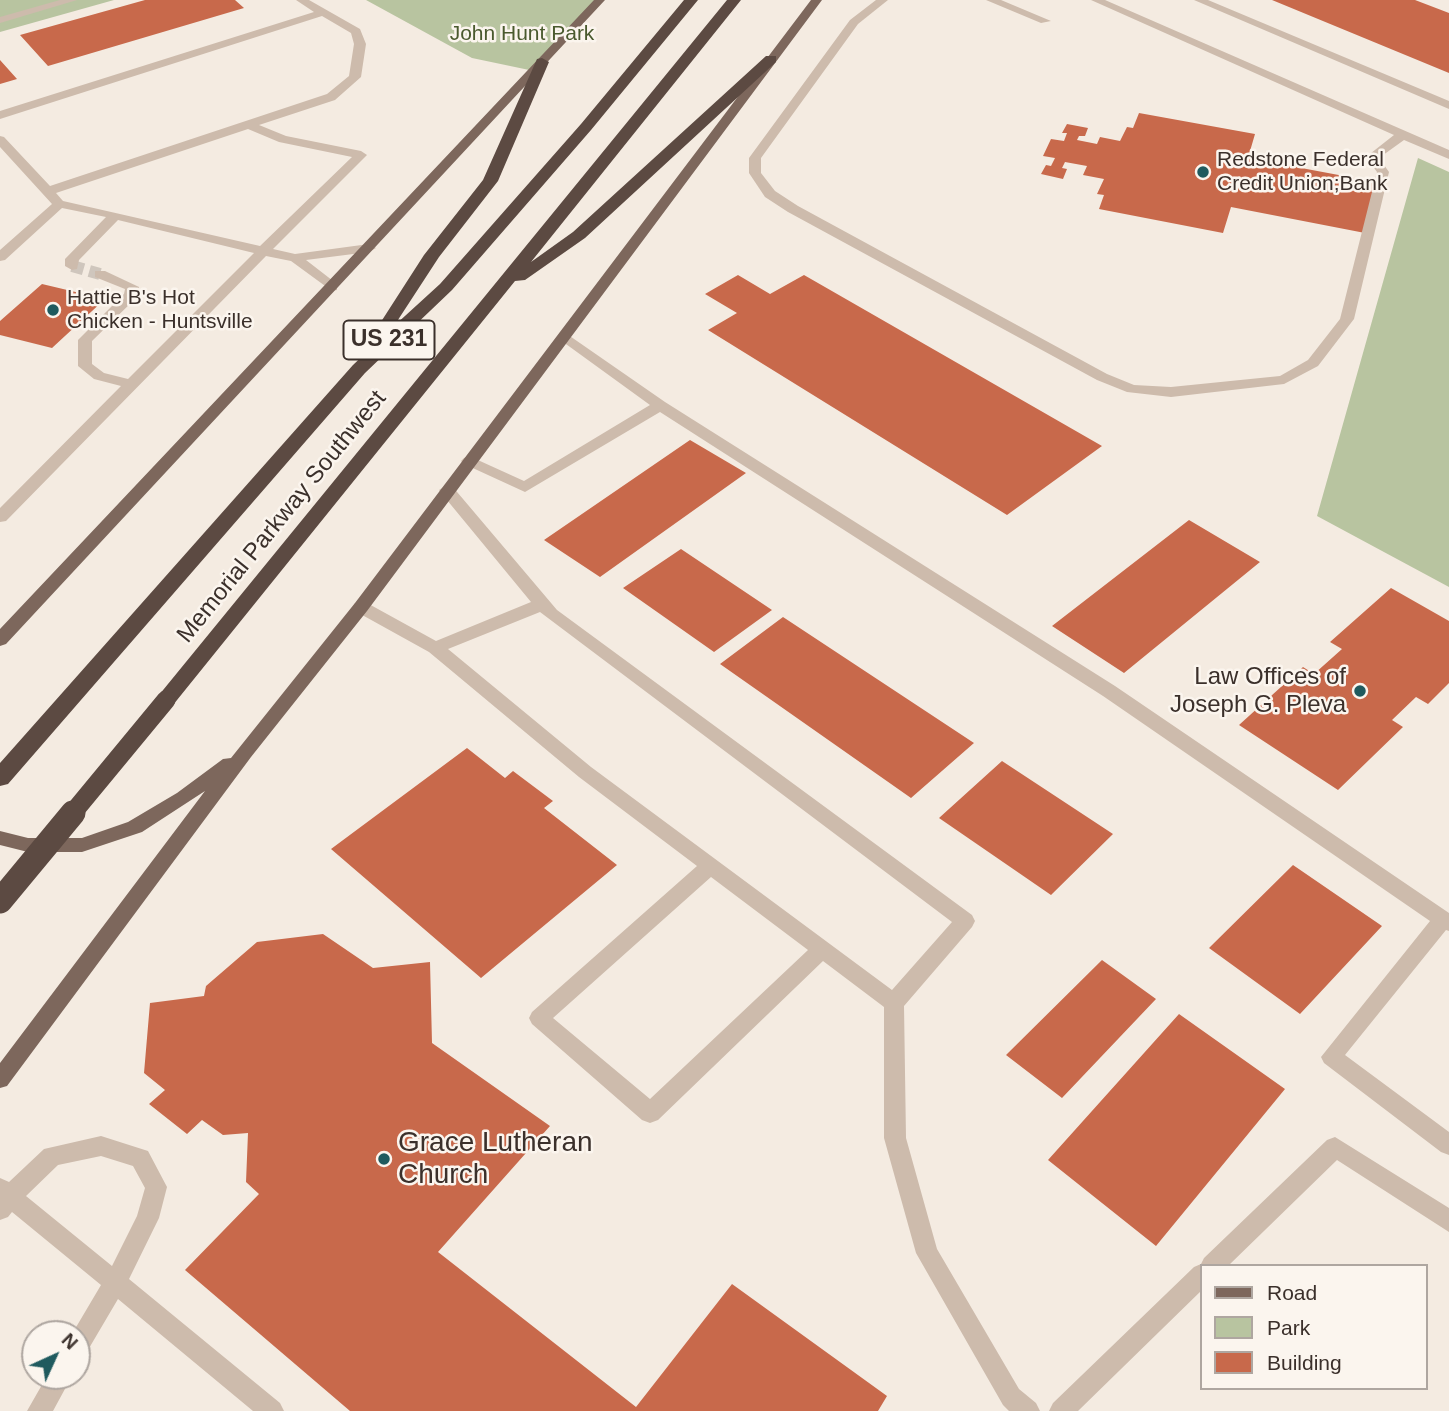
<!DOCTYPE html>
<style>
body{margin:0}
#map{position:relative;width:1449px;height:1411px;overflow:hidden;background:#f4ebe1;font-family:Arial,sans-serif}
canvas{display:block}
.legend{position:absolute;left:1200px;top:1264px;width:228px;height:126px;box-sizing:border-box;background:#fbf5ee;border:2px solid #aea6a0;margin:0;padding:9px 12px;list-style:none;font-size:21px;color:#3b302b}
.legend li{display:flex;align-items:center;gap:14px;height:35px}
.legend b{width:35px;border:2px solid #aea6a0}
.north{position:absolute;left:21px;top:1320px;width:70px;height:70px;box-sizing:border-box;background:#fbf5ee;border:2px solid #aea6a0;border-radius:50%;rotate:45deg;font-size:19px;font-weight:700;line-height:28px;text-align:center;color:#3b302b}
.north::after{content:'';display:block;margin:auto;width:24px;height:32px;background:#1f5a5e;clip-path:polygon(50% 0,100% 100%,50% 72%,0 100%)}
</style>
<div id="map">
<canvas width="1449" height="1411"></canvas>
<ul class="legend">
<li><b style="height:9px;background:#7d675c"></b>Road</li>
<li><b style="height:19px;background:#b8c4a0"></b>Park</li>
<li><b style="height:19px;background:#c8694b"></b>Building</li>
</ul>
<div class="north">N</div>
</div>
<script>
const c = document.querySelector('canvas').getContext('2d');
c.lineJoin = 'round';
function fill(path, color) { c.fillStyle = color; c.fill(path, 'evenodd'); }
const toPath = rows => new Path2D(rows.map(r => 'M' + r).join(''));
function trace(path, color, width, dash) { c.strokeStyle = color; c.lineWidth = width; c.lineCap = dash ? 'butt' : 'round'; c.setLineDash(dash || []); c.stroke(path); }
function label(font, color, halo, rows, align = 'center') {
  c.font = font + ' Arial,sans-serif'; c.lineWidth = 5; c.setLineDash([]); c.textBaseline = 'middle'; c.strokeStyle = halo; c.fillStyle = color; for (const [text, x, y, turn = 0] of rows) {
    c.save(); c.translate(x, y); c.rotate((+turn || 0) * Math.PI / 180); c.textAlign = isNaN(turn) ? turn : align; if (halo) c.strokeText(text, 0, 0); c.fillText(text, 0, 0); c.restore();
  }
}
fill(toPath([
 [0,0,114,0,0,32],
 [366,0,600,0,534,71,472,58],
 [1418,158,1449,172,1449,587,1317,516]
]), '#b8c4a0');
fill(toPath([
 [145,0,235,0,244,8,48,66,20,35],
 [1272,0,1415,0,1449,13,1449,73],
 [0,60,17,79,0,84],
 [1139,113,1255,134,1248,158,1376,182,1365,233,1231,207,1223,233,1099,209,1104,195,1097,194,1104,179,1083,175,1087,166,1065,162,1062,168,1067,169,1063,179,1041,174,1046,165,1051,166,1055,158,1043,156,1051,139,1064,141,1067,133,1062,133,1067,124,1088,128,1085,136,1079,136,1077,140,1097,144,1100,137,1120,141,1127,127,1133,128],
 [738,275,770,294,804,275,1102,446,1007,515,708,330,737,313,705,294],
 [42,284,105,299,52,348,0,335,0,321],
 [690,440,746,473,600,577,544,540],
 [1189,520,1260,562,1124,673,1052,626],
 [681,549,772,610,714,652,623,588],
 [1391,588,1449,621,1449,683,1428,704,1416,697,1392,720,1403,727,1338,790,1239,725,1303,667,1314,674,1342,649,1330,642],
 [783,617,974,743,911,798,720,664],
 [467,748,505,778,513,771,553,801,544,808,617,865,481,978,331,849],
 [1002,761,1113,834,1051,895,939,818],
 [1293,865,1382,926,1300,1014,1209,948],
 [323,934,373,968,430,962,432,1043,550,1126,438,1252,636,1407,732,1284,887,1396,878,1411,350,1411,185,1270,259,1194,246,1182,248,1133,223,1135,202,1120,187,1134,149,1104,165,1090,144,1073,150,1003,204,996,206,986,257,942],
 [1102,960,1156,999,1062,1098,1006,1055],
 [1179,1014,1285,1089,1156,1246,1048,1160]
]), '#c8694b');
trace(toPath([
 [72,266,100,274]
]), '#cfc6bd', 12, [12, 6]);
fill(toPath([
 [60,0,77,0,0,23,0,17,60,0],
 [296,0,309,0,360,29,366,44,361,77,335,100,259,125,286,136,361,151,367,155,273,249,295,254,369,244,376,248,369,252,306,260,337,284,337,290,332,291,291,261,266,256,6,521,0,522,0,508,121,386,94,379,78,366,78,340,124,294,125,289,95,277,95,271,105,271,139,287,136,298,92,341,92,364,104,373,128,379,254,253,118,220,79,260,77,269,72,270,65,266,65,259,106,217,62,208,5,260,0,261,0,250,52,204,0,147,0,136,4,137,50,186,327,94,349,76,354,44,351,33,322,16,0,119,0,111,314,12,296,0],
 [248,129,279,142,352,157,260,246,63,201,56,193,248,129],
 [876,0,888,0,858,24,761,158,761,173,775,191,798,206,1107,374,1134,385,1171,387,1280,376,1308,360,1340,319,1377,172,1366,157,1394,135,1091,0,1105,0,1449,150,1449,159,1404,140,1379,158,1389,172,1354,319,1318,366,1284,384,1171,397,1127,392,1097,380,788,212,765,197,749,173,749,158,850,20,876,0],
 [986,0,1001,0,1051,21,1041,23,986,0],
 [1194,0,1208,0,1449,101,1449,109,1194,0],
 [564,332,665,402,1115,686,1449,913,1449,931,1446,930,1345,1055,1449,1132,1449,1155,1441,1152,1324,1063,1321,1057,1430,921,1103,696,660,412,525,492,464,464,461,461,464,458,469,456,524,481,650,405,559,339,559,333,564,332],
 [447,485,452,486,557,610,972,915,975,921,972,927,904,1006,906,1138,937,1249,1019,1389,1036,1403,1040,1411,1009,1411,1003,1405,916,1253,884,1138,884,1007,823,961,658,1120,650,1123,642,1120,532,1024,529,1018,532,1012,697,866,579,777,429,652,355,611,353,607,355,603,367,603,436,641,531,602,442,494,439,490,447,485],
 [540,612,952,922,892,990,591,767,448,649,540,612],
 [711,877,808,950,650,1099,553,1018,711,877],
 [101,1136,148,1151,167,1187,159,1218,129,1279,280,1403,284,1411,253,1411,118,1299,85,1355,77,1359,77,1334,72,1334,101,1285,12,1212,8,1217,0,1220,0,1178,9,1182,44,1149,101,1136],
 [101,1156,133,1166,145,1188,137,1216,112,1266,26,1196,58,1165,101,1156],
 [1335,1137,1449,1208,1449,1232,1337,1160,1228,1266,1202,1266,1202,1290,1078,1411,1049,1411,1053,1403,1194,1267,1201,1264,1204,1258,1327,1140,1335,1137],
 [47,1376,72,1376,53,1411,27,1411,47,1376]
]), '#cdbbac');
fill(toPath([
 [594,0,605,0,6,644,0,646,0,629,594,0],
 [811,0,822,0,367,611,251,757,7,1086,0,1088,0,1063,205,791,142,832,82,852,28,852,0,845,0,831,28,838,82,838,128,822,177,793,223,759,231,758,355,603,811,0]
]), '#7d675c');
fill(toPath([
 [684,0,698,0,591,130,452,290,365,373,8,784,0,786,0,763,353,365,373,346,368,342,424,255,483,180,537,59,542,58,549,62,498,181,439,257,394,326,440,284,581,124,684,0],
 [727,0,741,0,531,262,573,232,766,56,776,56,776,62,585,238,525,280,515,281,173,705,166,708,159,705,156,700,159,695,727,0]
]), '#5c4a42');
trace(toPath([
 [71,815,166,700]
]), '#5c4a42', 19);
trace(toPath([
 [0,901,73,813]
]), '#5c4a42', 25);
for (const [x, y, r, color] of [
 [1203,172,7,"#1f5a5e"],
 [53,310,7,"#1f5a5e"],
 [1360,691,7,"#1f5a5e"],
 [384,1159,7,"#1f5a5e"]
]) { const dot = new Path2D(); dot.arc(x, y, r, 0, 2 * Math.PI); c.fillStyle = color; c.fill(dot); trace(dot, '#fbf5ee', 2.5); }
label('21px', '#4a5a2e', '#fbf5ee', [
 ["John Hunt Park",522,34]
]);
label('21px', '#3b302b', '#fbf5ee', [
 ["Redstone Federal",1217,160],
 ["Credit Union;Bank",1217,184],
 ["Hattie B's Hot",67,298],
 ["Chicken - Huntsville",67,322]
], 'left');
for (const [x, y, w] of [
 [389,340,91]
]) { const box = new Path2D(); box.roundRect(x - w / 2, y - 19.5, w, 39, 5); c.fillStyle = '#fbf5ee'; c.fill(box); trace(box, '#3b302b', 2); }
label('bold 23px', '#3b302b', null, [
 ["US 231",389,340]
]);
label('24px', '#3b302b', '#fbf5ee', [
 ["Memorial Parkway Southwest",282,517,-51]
]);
label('24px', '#3b302b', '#fbf5ee', [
 ["Law Offices of",1346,677],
 ["Joseph G. Pleva",1346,705]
], 'right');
label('28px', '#3b302b', '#fbf5ee', [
 ["Grace Lutheran",398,1143],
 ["Church",398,1175]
], 'left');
</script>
